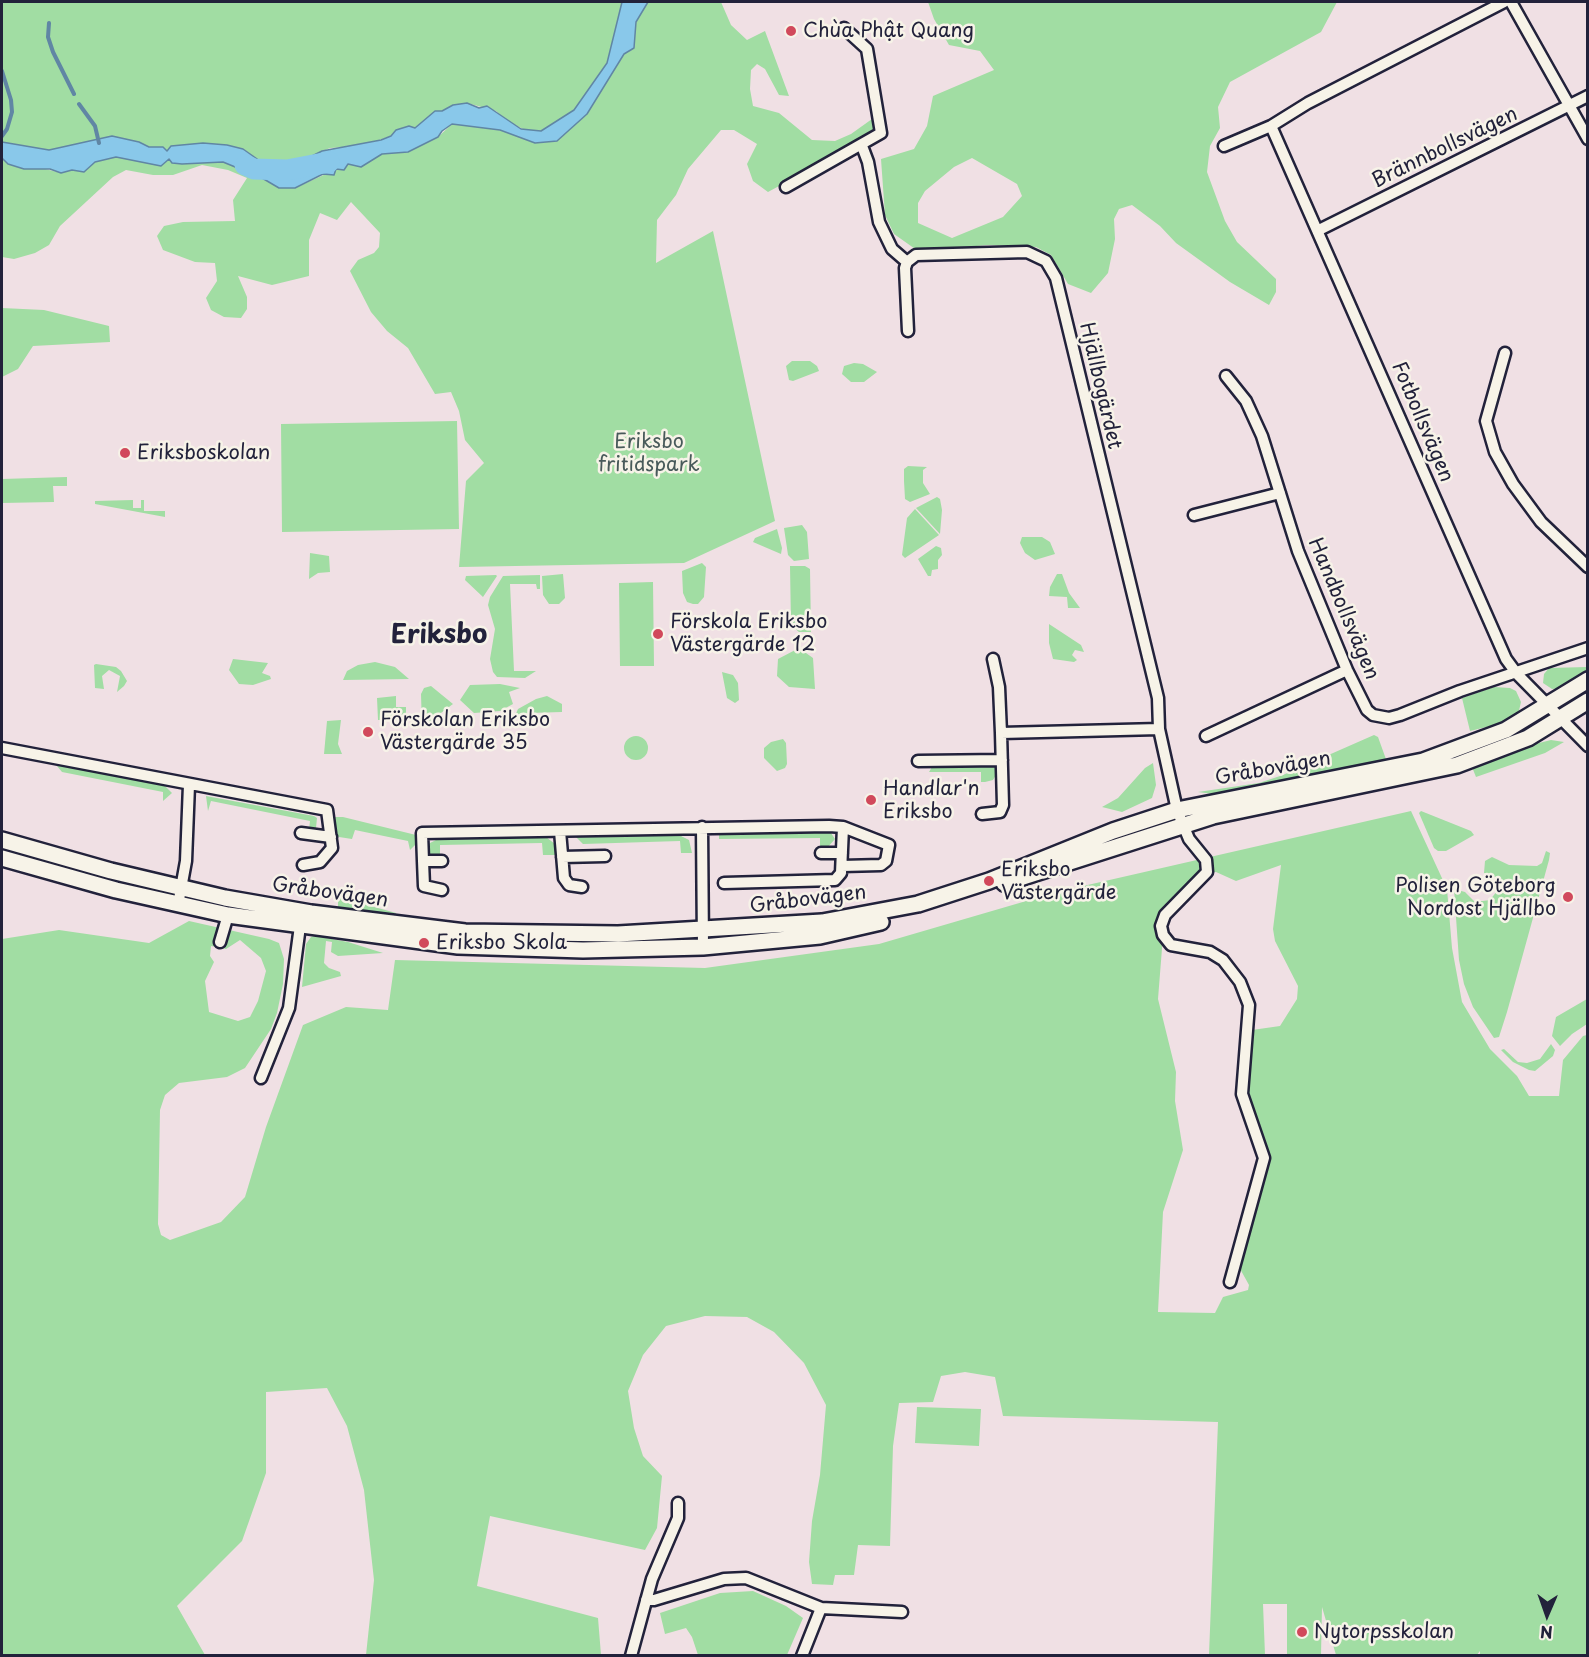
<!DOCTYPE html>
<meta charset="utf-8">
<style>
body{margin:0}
#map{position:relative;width:1589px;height:1657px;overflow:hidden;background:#f0e0e4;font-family:"Playpen Sans",sans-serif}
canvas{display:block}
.frame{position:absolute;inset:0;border:3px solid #22223b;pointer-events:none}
.north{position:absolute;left:1517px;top:1585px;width:60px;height:60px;-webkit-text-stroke:4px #f7f3e8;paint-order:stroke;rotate:182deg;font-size:16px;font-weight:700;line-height:24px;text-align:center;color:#22223b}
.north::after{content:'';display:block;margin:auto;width:21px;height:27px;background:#22223b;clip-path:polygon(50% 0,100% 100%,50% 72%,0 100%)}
</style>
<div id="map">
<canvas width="1589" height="1657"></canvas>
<div class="frame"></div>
<div class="north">N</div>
</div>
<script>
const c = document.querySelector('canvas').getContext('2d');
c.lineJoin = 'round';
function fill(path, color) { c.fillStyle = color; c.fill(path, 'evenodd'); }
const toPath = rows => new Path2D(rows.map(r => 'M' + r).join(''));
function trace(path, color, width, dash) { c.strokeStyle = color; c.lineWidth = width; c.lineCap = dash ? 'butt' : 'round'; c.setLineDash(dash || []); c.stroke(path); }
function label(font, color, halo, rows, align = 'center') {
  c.font = font + ' "Playpen Sans",sans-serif'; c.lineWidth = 5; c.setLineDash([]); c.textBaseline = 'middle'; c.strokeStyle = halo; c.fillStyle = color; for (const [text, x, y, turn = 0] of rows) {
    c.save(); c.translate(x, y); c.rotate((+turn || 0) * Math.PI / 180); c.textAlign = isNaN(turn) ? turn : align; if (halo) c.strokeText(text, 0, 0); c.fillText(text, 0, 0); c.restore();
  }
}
fill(toPath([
 [2,2,623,2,607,63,574,110,556,124,541,131,529,132,507,121,496,111,467,103,453,105,415,128,396,130,391,136,362,146,330,148,312,156,298,171,289,173,277,173,243,149,226,145,203,143,167,151,163,147,149,148,139,142,112,136,49,150,2,142],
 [647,2,721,2,731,25,747,40,765,31,789,96,779,95,765,69,757,64,751,70,750,89,753,106,779,113,812,140,835,141,851,134,872,119,875,130,842,152,768,192,753,181,747,164,757,144,734,130,721,130,688,169,676,195,657,220,656,263,713,231,775,521,684,563,459,567,466,481,484,463,465,440,459,411,451,392,435,394,408,348,387,331,371,312,350,271,358,260,374,253,379,247,380,233,351,202,337,220,320,213,309,240,309,276,272,285,238,276,247,297,247,309,241,318,224,317,211,310,206,298,217,281,215,263,195,262,163,250,157,236,164,226,183,222,235,221,233,200,247,178,228,170,202,165,173,175,153,175,126,170,113,177,60,226,49,245,35,253,14,259,2,257,2,158,61,173,72,170,84,172,95,162,116,157,161,166,169,159,172,163,182,164,223,162,262,178,279,188,295,188,348,164,361,167,382,154,408,152,438,137,452,124,500,130,535,143,557,141,587,114,624,54,634,48,636,22],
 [928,2,1337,2,1321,32,1230,82,1218,107,1220,128,1210,146,1207,172,1225,221,1237,242,1276,279,1276,292,1269,305,1230,282,1176,243,1160,226,1132,205,1119,209,1114,219,1115,239,1108,273,1091,293,1068,284,1051,255,1036,247,988,245,918,251,894,234,885,215,881,159,914,149,927,126,933,96,994,70,980,51,949,45,934,19],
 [972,158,1017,184,1022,196,1003,217,952,238,918,223,918,203,925,191,954,167],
 [2,308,44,310,109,326,110,342,33,346,18,369,2,377],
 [792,361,810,361,817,366,819,371,793,381,789,380,786,366],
 [854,363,863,364,877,372,864,382,851,382,842,374,844,366],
 [457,421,459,529,282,532,281,424],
 [908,466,927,467,923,470,923,483,930,494,910,502,905,499,904,481,904,469],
 [67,477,67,486,53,486,54,502,2,503,2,479],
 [937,497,940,499,942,510,940,534,916,508],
 [133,500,133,508,141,508,141,500,144,500,144,511,165,511,165,517,95,504,95,501],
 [915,509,939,535,905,558,902,555,907,518],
 [802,525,807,532,809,559,794,561,788,555,784,528],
 [777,529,782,548,781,554,753,542,755,538],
 [1022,537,1042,537,1050,542,1055,554,1035,560,1025,553,1020,543],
 [936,546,941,548,942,555,938,560,938,569,932,570,931,576,928,576,918,559],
 [310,553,329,556,330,572,318,573,309,579],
 [702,563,706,567,704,597,698,604,693,604,687,602,683,593,682,571],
 [790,566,805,566,810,569,811,632,799,632,791,625],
 [563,574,565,598,559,604,549,604,543,595,542,576],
 [1057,574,1062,574,1069,593,1080,608,1068,608,1067,597,1049,596,1050,587],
 [540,575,540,589,537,589,536,584,510,584,514,671,536,671,525,678,497,677,493,672,490,659,495,629,488,605,490,597,503,576],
 [466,576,496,575,497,576,483,597,465,580],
 [653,582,654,666,620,666,619,583],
 [1049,624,1081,645,1084,652,1075,650,1072,655,1077,660,1074,662,1053,659,1049,643],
 [799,648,813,658,815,689,789,687,777,676,778,659],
 [233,659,268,663,262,673,270,676,271,679,253,685,239,684,229,670],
 [375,662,395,667,409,679,343,680,347,671,358,665],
 [96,664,116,667,121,671,127,681,124,686,117,692,120,676,109,670,102,676,104,689,95,688,94,665],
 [1587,667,1587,672,1563,688,1552,689,1543,683,1544,674,1549,668],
 [722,672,733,675,738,683,739,700,735,703,727,698],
 [500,684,520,688,509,692,513,704,500,711,474,713,460,700,470,685],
 [431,686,453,704,422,727,421,694,424,688],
 [1494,687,1510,688,1516,691,1521,702,1518,715,1507,722,1470,731,1462,698],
 [396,696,396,707,406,707,406,720,378,720,377,698],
 [547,696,562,704,562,712,529,713,514,718,518,709,536,699],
 [341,720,338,744,342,754,324,754,327,721],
 [1374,735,1378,737,1387,762,1214,797,1213,794,1198,792,1259,783,1283,775],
 '624 748a12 12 0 1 1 24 0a12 12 0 1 1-24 0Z',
 [783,739,786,743,787,764,785,768,777,771,764,758,764,748,771,742],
 [1551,740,1564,742,1545,753,1476,777,1472,767,1527,746],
 [1153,763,1156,785,1152,798,1122,812,1102,807,1118,798,1145,768],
 [62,765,164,785,172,793,163,801,163,792,62,772,57,766],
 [987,765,995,767,996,775,993,780,985,782,981,782,981,772,929,772,932,767],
 [206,796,314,816,317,818,316,828,309,830,310,821,211,801,208,811],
 [1411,811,1447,889,1452,948,1462,1002,1490,1049,1517,1076,1529,1096,1559,1096,1563,1060,1583,1036,1587,1035,1587,1655,1480,1656,1480,1651,1476,1656,1336,1655,1322,1607,1321,1655,1287,1655,1287,1604,1263,1604,1265,1655,1209,1655,1218,1422,1003,1416,995,1377,965,1372,941,1376,933,1402,899,1403,893,1446,890,1546,858,1545,854,1575,835,1575,833,1585,812,1584,809,1562,812,1521,820,1475,826,1405,804,1363,774,1332,747,1317,705,1316,666,1326,643,1355,628,1391,634,1428,643,1456,662,1476,657,1528,645,1550,490,1516,477,1586,598,1618,601,1655,366,1655,374,1580,364,1490,347,1426,327,1388,266,1392,266,1473,242,1541,177,1606,205,1655,2,1656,2,939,59,930,149,943,189,921,269,939,279,943,284,959,283,984,277,1013,271,1029,245,1068,227,1077,179,1083,165,1095,160,1110,158,1224,161,1235,170,1240,221,1222,245,1197,266,1127,303,1025,346,1007,388,1010,395,960,705,968,879,944,1057,892],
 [1281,865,1273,929,1275,941,1298,986,1297,999,1280,1026,1252,1030,1245,1097,1267,1149,1267,1162,1239,1267,1249,1285,1248,1290,1223,1297,1215,1313,1158,1312,1163,1212,1183,1150,1175,1101,1176,1072,1158,999,1164,923,1197,874,1216,872,1236,881],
 [240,940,261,958,266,971,258,1001,250,1017,238,1021,209,1012,205,981,214,962,210,956,211,946,226,949],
 [1421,811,1471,831,1474,835,1446,851,1438,851,1434,848,1419,813],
 [331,817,343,817,416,835,417,843,410,850,408,841,355,830,352,839,339,837,334,835],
 [829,830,835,839,827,848,820,848,820,838,719,839,719,833,722,833],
 [677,834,689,840,692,853,681,853,680,841,583,844,576,837],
 [546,837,555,844,556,855,543,855,542,843,440,845,440,857,431,855,427,850,430,843,436,840],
 [1546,851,1550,853,1549,860,1507,1012,1499,1037,1494,1038,1473,1007,1464,984,1459,960,1454,889,1465,892,1475,902,1490,900,1497,891,1498,883,1495,877,1484,873,1485,861,1492,857,1509,865,1537,866,1542,863],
 [338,897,396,913,396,915,338,912],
 [315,936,348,942,383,953,338,956,331,952,332,942,326,941,324,963,329,968,340,972,341,976,302,987,306,944,311,937],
 [1587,999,1587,1024,1572,1034,1560,1046,1552,1036,1556,1017],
 [1551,1044,1555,1050,1553,1056,1535,1071,1529,1070,1513,1062,1501,1050,1504,1049,1518,1062,1527,1063,1540,1059],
 [917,1407,981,1409,979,1446,915,1443],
 [753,1591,786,1606,803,1618,787,1655,698,1655,692,1637,686,1628,665,1634,660,1613,720,1593]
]), '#a1dda3');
const water = toPath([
 [622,2,648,2,636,22,634,48,624,54,587,114,557,141,535,143,500,130,452,124,442,131,438,137,408,152,382,154,361,167,348,164,344,170,336,169,334,175,323,174,295,188,279,188,262,178,223,162,182,164,172,163,169,159,161,166,116,157,95,162,84,172,72,170,61,173,50,169,24,169,8,164,2,158,2,142,49,150,112,136,139,142,149,147,163,147,167,151,171,146,203,143,227,145,243,149,277,173,289,173,298,171,312,156,322,151,381,140,391,136,396,130,409,126,415,128,435,111,442,111,453,105,467,103,479,108,487,106,521,129,541,131,574,110,607,63,622,2]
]);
fill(water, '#89c8ea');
trace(water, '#6086a4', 1.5);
trace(toPath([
 [49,23,48,37,53,52,74,94],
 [2,71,11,100,12,112,7,129,2,136],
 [79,104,95,126,99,143]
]), '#6086a4', 4);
trace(toPath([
 [245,165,254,169,287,170,329,162]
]), '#89c8ea', 21);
const street = toPath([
 [1511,2,1588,139],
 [1271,126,1506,659,1517,674,1588,746],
 [862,146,868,162,879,222,892,249,907,262],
 [1224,146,1271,126,1308,103,1504,2],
 [786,187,881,133,867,49,844,28],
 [1319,230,1588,96],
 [908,331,905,268,907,262,916,255,1027,252,1046,261,1056,278,1158,698,1159,729,1177,810,1189,839,1206,860,1207,872,1165,915,1161,926,1163,935,1171,945,1210,952,1223,960,1240,982,1249,1005,1242,1094,1264,1158,1230,1282],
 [1505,353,1486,421,1495,452,1513,484,1541,522,1588,567],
 [1226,376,1246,401,1262,436,1298,551,1347,670,1367,710,1373,715,1389,718,1400,715,1460,691,1588,648],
 [1194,515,1280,493],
 [993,659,999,687,1001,733],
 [1206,736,1347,670],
 [2,748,327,810,332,848,320,862,303,865],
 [918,761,1002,760],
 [982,814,1000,812,1003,805,1001,733,1159,729],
 [702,827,703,947],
 [560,831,564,878,569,885,582,887],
 [301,833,331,837],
 [821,853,842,853],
 [562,857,605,856],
 [423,861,424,886,442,890],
 [442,861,423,861,422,833,829,826,843,827,889,845,886,861,881,865,842,866],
 [724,883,835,880,841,873,843,827],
 [178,905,186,861,189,785],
 [220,942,228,915],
 [261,1078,289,1008,300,926,306,921],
 [646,1600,654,1600,724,1579,746,1578,821,1608,902,1612],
 [631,1656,652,1579,678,1518,678,1503],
 [802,1656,821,1608]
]);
const secondary = toPath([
 [2,840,111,871,225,898,311,913,465,932,618,934,822,922,918,904,989,881,1113,831,1177,810,1423,761,1506,730,1588,680],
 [2,858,116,890,228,915,458,946,583,950,703,947,820,936,881,922],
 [1004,883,1213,816,1457,765,1528,738,1588,701]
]);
trace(street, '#22223b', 15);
trace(secondary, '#22223b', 20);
trace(street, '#f7f3e8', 10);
trace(secondary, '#f7f3e8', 15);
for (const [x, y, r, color] of [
 [791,31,6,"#d1495b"],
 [125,453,6,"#d1495b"],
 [658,634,6,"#d1495b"],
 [368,732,6,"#d1495b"],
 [871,800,6,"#d1495b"],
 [989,881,6,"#d1495b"],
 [1568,897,6,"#d1495b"],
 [424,943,6,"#d1495b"],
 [1302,1632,6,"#d1495b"]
]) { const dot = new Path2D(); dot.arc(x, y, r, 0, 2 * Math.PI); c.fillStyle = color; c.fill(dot); trace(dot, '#f7f3e8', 2); }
label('20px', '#22223b', '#f7f3e8', [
 ["Chùa Phật Quang",803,31],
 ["Eriksboskolan",137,453],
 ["Förskola Eriksbo",670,622],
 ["Västergärde 12",670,645],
 ["Förskolan Eriksbo",380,720],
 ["Västergärde 35",380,743],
 ["Handlar'n",883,789],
 ["Eriksbo",883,812],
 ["Eriksbo",1001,870],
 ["Västergärde",1001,893],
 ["Polisen Göteborg",1556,886,"right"],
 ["Nordost Hjällbo",1556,909,"right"],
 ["Eriksbo Skola",436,943],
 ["Nytorpsskolan",1314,1632]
], 'left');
label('20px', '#22223b', '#f7f3e8', [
 ["Brännbollsvägen",1445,148,-26],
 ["Hjällbogärdet",1100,386,77],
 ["Fotbollsvägen",1422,422,67],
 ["Handbollsvägen",1343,609,67],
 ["Gråbovägen",1273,769,-10],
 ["Gråbovägen",330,893,8],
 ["Gråbovägen",808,900,-7]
]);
label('20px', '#485a5a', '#f7f3e8', [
 ["Eriksbo",649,442],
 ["fritidspark",649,465]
]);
label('bold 26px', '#22223b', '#f7f3e8', [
 ["Eriksbo",439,636]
]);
</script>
